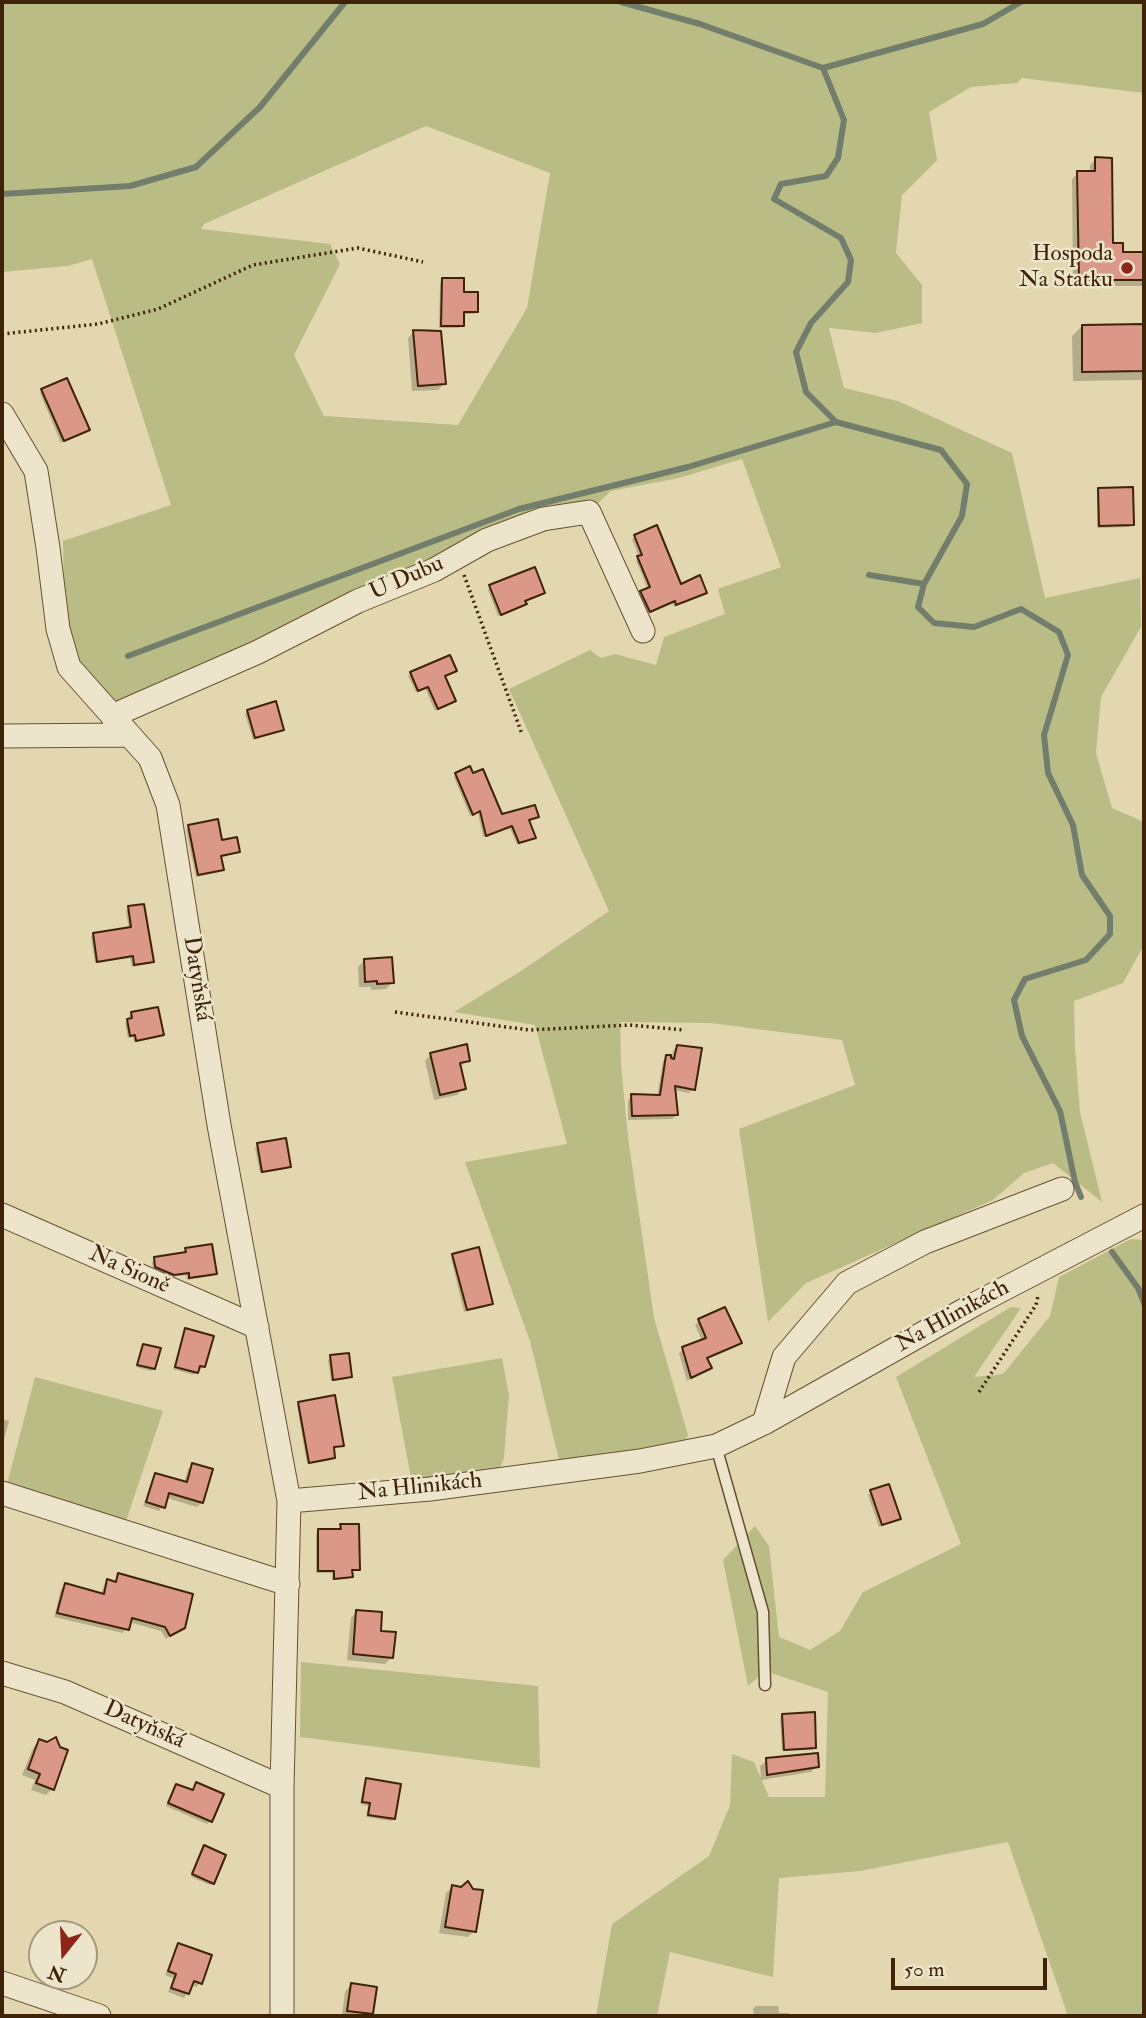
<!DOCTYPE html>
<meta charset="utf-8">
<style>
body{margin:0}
#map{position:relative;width:1146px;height:2018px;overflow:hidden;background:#e3d7af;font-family:"IM FELL Double Pica",serif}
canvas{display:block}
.frame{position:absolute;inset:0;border:4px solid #3f2309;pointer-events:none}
.north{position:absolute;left:28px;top:1920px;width:70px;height:70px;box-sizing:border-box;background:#ede5cb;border:2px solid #a7977d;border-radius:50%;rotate:198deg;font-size:19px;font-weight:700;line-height:28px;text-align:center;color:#3f2309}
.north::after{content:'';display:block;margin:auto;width:24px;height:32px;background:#8f2418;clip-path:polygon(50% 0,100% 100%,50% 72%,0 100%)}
.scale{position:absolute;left:891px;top:1958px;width:156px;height:32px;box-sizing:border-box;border:4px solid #3f2309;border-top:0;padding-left:9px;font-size:21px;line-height:24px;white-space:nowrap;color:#3f2309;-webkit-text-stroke:5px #ede5cb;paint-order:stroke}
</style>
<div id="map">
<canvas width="1146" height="2018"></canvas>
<div class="frame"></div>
<div class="north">N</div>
<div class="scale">50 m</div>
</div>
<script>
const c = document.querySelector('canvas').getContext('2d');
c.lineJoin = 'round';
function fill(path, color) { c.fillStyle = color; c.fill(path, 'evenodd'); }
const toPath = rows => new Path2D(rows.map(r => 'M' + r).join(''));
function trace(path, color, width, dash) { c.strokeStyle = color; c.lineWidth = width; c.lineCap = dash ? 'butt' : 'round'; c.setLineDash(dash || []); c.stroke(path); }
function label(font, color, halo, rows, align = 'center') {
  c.font = font + ' "IM FELL Double Pica",serif'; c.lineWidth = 5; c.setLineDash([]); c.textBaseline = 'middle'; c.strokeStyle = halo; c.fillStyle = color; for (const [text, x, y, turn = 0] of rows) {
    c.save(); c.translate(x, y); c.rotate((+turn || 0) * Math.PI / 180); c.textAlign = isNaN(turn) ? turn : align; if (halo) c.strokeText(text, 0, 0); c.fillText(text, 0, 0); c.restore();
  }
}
fill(toPath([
 [2,2,1144,2,1144,93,1022,78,1017,83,971,87,929,112,937,160,902,195,896,253,922,285,922,323,876,333,829,328,844,388,898,401,1012,453,1045,598,1140,578,1141,627,1101,697,1096,753,1112,808,1144,822,1144,945,1123,983,1074,1001,1075,1048,1080,1112,1102,1202,1053,1163,1024,1173,993,1200,806,1283,768,1322,739,1129,855,1085,842,1040,711,1023,620,1022,621,1064,628,1137,654,1318,688,1435,678,1454,559,1460,530,1341,465,1162,567,1144,535,1025,454,1012,521,971,609,911,509,689,590,650,601,658,615,654,656,665,664,637,725,614,718,589,781,567,742,459,679,478,611,491,589,512,543,519,112,716,65,642,63,541,171,505,92,259,68,266,2,272],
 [426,126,550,173,527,308,458,425,324,416,294,355,340,264,330,244,201,229,204,224],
 [1131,1239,1144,1240,1144,2016,1068,2016,1008,1842,860,1871,779,1878,773,1977,670,1952,657,2016,596,2016,612,1924,709,1856,730,1805,732,1754,754,1762,769,1797,825,1797,828,1692,765,1671,748,1686,723,1560,755,1526,769,1546,779,1637,810,1650,840,1631,863,1592,961,1544,896,1377,1011,1307,1021,1308,974,1377,1003,1374,1050,1316,1059,1277],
 [502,1358,509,1395,504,1458,497,1475,412,1483,392,1377],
 [35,1377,163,1411,125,1524,6,1488],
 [301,1662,538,1686,540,1768,300,1737]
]), '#babc86');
fill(toPath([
 [1096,159,1111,245,1121,254,1144,253,1144,286,1073,286,1072,179,1078,173,1090,173,1090,165],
 [443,280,476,312,473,314,462,314,462,325,459,328,439,328,440,283],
 [1082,326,1144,326,1144,380,1073,381,1072,336],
 [414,332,444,384,438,390,412,391,408,338],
 [42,391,88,429,61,443,40,393],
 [1099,490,1132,524,1129,527,1097,528,1097,493],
 [656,528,680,586,705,592,674,607,672,603,647,613,639,596,648,590,636,560,639,557,632,539],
 [490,587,543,593,524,602,522,607,498,616,488,590],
 [455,671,443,677,454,701,435,711,425,688,416,692,408,676,411,673],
 [248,711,282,730,253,740,245,714],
 [456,774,472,776,501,816,537,816,528,821,534,837,517,845,510,828,483,837,478,813,470,816,454,777],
 [189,827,220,842,238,852,220,858,222,870,220,872,196,877,186,830],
 [129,908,152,961,149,964,132,967,130,958,95,963,91,937,94,934,129,929,126,911],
 [364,961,392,983,386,989,371,990,371,987,359,987,358,967],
 [132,1013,162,1034,160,1037,134,1042,133,1037,128,1038,125,1023,130,1020,129,1016],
 [677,1046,693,1089,689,1093,674,1090,677,1115,672,1119,628,1120,628,1100,632,1096,657,1097,663,1061,667,1056,672,1056,673,1051],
 [431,1054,469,1060,459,1067,464,1088,457,1095,434,1100,425,1061],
 [258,1145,289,1166,286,1169,260,1173,255,1148],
 [186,1250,215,1273,212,1276,187,1280,186,1275,170,1277,153,1269,152,1262,155,1259,183,1252],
 [453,1255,491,1303,489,1306,464,1312,451,1258],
 [724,1309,740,1343,736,1347,706,1359,710,1368,687,1381,679,1353,683,1349,702,1341,695,1325,699,1321],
 [185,1330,204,1366,201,1369,198,1368,194,1375,173,1369],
 [143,1346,154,1369,151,1371,136,1367],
 [331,1357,350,1376,347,1379,331,1381,328,1360],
 [299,1404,342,1445,332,1449,334,1457,331,1460,307,1464,297,1406],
 [2,1419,9,1421,2,1447],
 [193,1465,202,1502,197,1507,167,1498,159,1511,143,1506,152,1479,156,1475,184,1483,188,1469],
 [871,1492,899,1519,896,1521,879,1527,868,1495],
 [341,1526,358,1569,351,1572,348,1579,332,1580,332,1573,316,1573,316,1534,318,1531,339,1531],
 [119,1575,183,1627,166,1639,161,1631,129,1622,123,1633,54,1617,61,1589,66,1585,101,1595,104,1585,108,1581,114,1583],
 [357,1611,379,1632,392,1657,385,1664,347,1660,351,1618],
 [783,1715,814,1747,812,1750,782,1751,780,1718],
 [39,1741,52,1789,46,1795,31,1790,35,1780,22,1775,33,1748],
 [767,1760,817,1766,811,1772,761,1780,760,1766],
 [366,1780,394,1819,391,1821,366,1817,368,1806,360,1804,364,1783],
 [197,1784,210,1821,207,1824,166,1806,176,1786,192,1792],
 [202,1850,213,1883,210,1885,191,1877],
 [452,1887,474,1931,468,1937,439,1933,446,1893],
 [179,1945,200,1983,196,1987,191,1985,184,1998,168,1992,173,1978,165,1975,175,1949],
 [351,1985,372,2014,369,2016,342,2016,345,1992],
 [756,2006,778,2006,779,2013,789,2013,789,2016,754,2016,753,2009]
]), '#0003');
trace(toPath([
 [621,2,700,24,823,68],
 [1021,2,983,24,823,68,844,120,838,158,826,176,781,184,774,199,841,238,851,260,848,282,811,323,796,352,806,392,836,422,941,450,967,484,962,516,924,584,918,607,934,623,974,627,1021,609,1059,632,1068,655,1044,735,1048,773,1073,825,1082,875,1110,916,1110,934,1086,960,1025,979,1014,1000,1022,1036,1060,1111,1075,1182,1081,1197],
 [2,194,130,186,196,167,260,107,345,2],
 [869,575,924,584],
 [128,656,519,509,688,467,836,422],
 [1112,1252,1138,1288,1144,1303]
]), '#737d6c', 6);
const building = toPath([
 [1095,157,1112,158,1113,243,1123,243,1123,252,1144,252,1144,280,1079,280,1077,171,1095,171,1095,157],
 [442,278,464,278,464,292,478,292,478,312,464,312,464,326,441,326,442,278],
 [1144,324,1144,371,1082,372,1082,325,1144,324],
 [413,330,441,331,446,384,418,386,413,330],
 [67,378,90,430,64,441,41,389,67,378],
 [1133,487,1134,525,1099,526,1098,488,1133,487],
 [657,525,681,584,700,575,707,593,676,605,675,601,650,612,640,591,650,587,637,556,642,555,634,535,657,525],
 [535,567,545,593,525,601,527,604,501,615,489,585,535,567],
 [450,655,457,671,445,676,456,701,438,709,428,687,418,691,410,672,450,655],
 [276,701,284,730,255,738,247,710,276,701],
 [470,766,473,773,483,769,502,814,535,805,539,817,529,820,536,838,519,843,512,826,486,836,480,811,473,815,455,773,470,766],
 [218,819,222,840,237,837,240,852,221,856,224,870,198,875,188,825,218,819],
 [144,904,154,962,134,965,133,956,97,962,93,933,131,927,128,906,144,904],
 [392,957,394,983,377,984,377,981,365,982,364,959,392,957],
 [158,1007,164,1035,136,1041,135,1035,130,1036,127,1019,132,1018,131,1012,158,1007],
 [467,1044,470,1061,460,1063,466,1089,440,1095,430,1053,467,1044],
 [677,1045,702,1048,695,1090,675,1086,678,1115,632,1116,631,1094,660,1095,666,1055,671,1055,671,1058,674,1059,677,1045],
 [286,1138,291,1167,262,1172,257,1143,286,1138],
 [212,1244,217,1274,189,1278,189,1273,174,1275,155,1267,154,1257,186,1252,185,1248,212,1244],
 [479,1247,493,1304,467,1310,452,1254,479,1247],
 [725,1307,742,1343,707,1358,712,1368,691,1378,682,1347,706,1338,698,1319,725,1307],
 [185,1328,214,1336,205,1367,200,1366,198,1373,175,1367,185,1328],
 [143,1344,161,1348,155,1369,137,1365,143,1344],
 [349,1353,352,1377,333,1380,330,1355,349,1353],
 [335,1395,344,1446,334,1447,335,1458,309,1463,298,1402,335,1395],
 [192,1463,213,1469,203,1503,169,1493,165,1508,146,1502,155,1473,187,1482,192,1463],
 [889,1484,901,1519,882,1525,870,1490,889,1484],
 [340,1524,359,1524,360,1570,352,1570,353,1577,334,1579,334,1571,318,1571,318,1529,341,1529,340,1524],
 [118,1573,193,1594,185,1628,170,1636,165,1627,132,1618,129,1630,57,1613,65,1583,104,1594,107,1579,116,1582,118,1573],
 [356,1610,382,1612,381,1631,396,1632,393,1658,353,1654,356,1610],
 [815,1712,816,1748,784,1750,782,1714,815,1712],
 [56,1737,60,1747,68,1750,54,1790,36,1783,40,1774,28,1769,39,1739,47,1742,56,1737],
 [818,1753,819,1767,767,1775,766,1758,818,1753],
 [366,1778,401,1784,395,1819,368,1815,370,1803,362,1802,366,1778],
 [196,1782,224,1794,212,1822,168,1803,176,1784,193,1790,196,1782],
 [204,1845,226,1855,214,1884,192,1874,204,1845],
 [468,1881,473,1889,483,1890,476,1932,445,1927,452,1885,461,1887,468,1881],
 [178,1943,212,1955,202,1984,194,1981,189,1994,171,1988,176,1974,168,1971,178,1943],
 [351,1983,377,1987,373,2014,347,2011,351,1983]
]);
fill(building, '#db9889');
trace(building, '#3f2309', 2);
const lane = toPath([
 [716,1446,763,1612,765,1685]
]);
const street = toPath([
 [2,414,36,471,48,548,58,629,69,667,150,758,168,805,219,1125,289,1501,282,1787,282,2016],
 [112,716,258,652,358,601,434,570,487,540,543,519,589,512,643,631],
 [2,736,128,735],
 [2,1215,257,1327],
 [764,1423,784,1357,847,1283,925,1242,1062,1189],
 [2,1493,288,1584],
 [289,1501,430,1489,640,1461,716,1446,764,1423,975,1304,1144,1216],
 [2,1673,65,1692,282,1787],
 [2,1983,99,2016]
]);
trace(lane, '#685032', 13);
trace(street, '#685032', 25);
trace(toPath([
 [2,334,98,324,158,309,253,265,358,248,423,262],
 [464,575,522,734],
 [395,1012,529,1030,630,1025,685,1030],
 [979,1392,1036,1305,1038,1296]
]), '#3f2309', 3.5, [2, 3.5]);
trace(lane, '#ede5cb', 10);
trace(street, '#ede5cb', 23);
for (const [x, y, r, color] of [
 [1127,268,7,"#8f2418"]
]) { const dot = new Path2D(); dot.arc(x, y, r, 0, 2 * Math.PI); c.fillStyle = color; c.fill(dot); trace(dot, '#ede5cb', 2.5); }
label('23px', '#3f2309', '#ede5cb', [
 ["Hospoda",1113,255],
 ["Na Statku",1113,281]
], 'right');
label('23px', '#3f2309', '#ede5cb', [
 ["U Dubu",407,579,-24],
 ["Datyňská",196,979,81],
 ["Na Sioně",129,1271,24],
 ["Na Hlinikách",953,1317,-29],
 ["Na Hlinikách",420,1488,-6],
 ["Datyňská",144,1726,24]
]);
</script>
